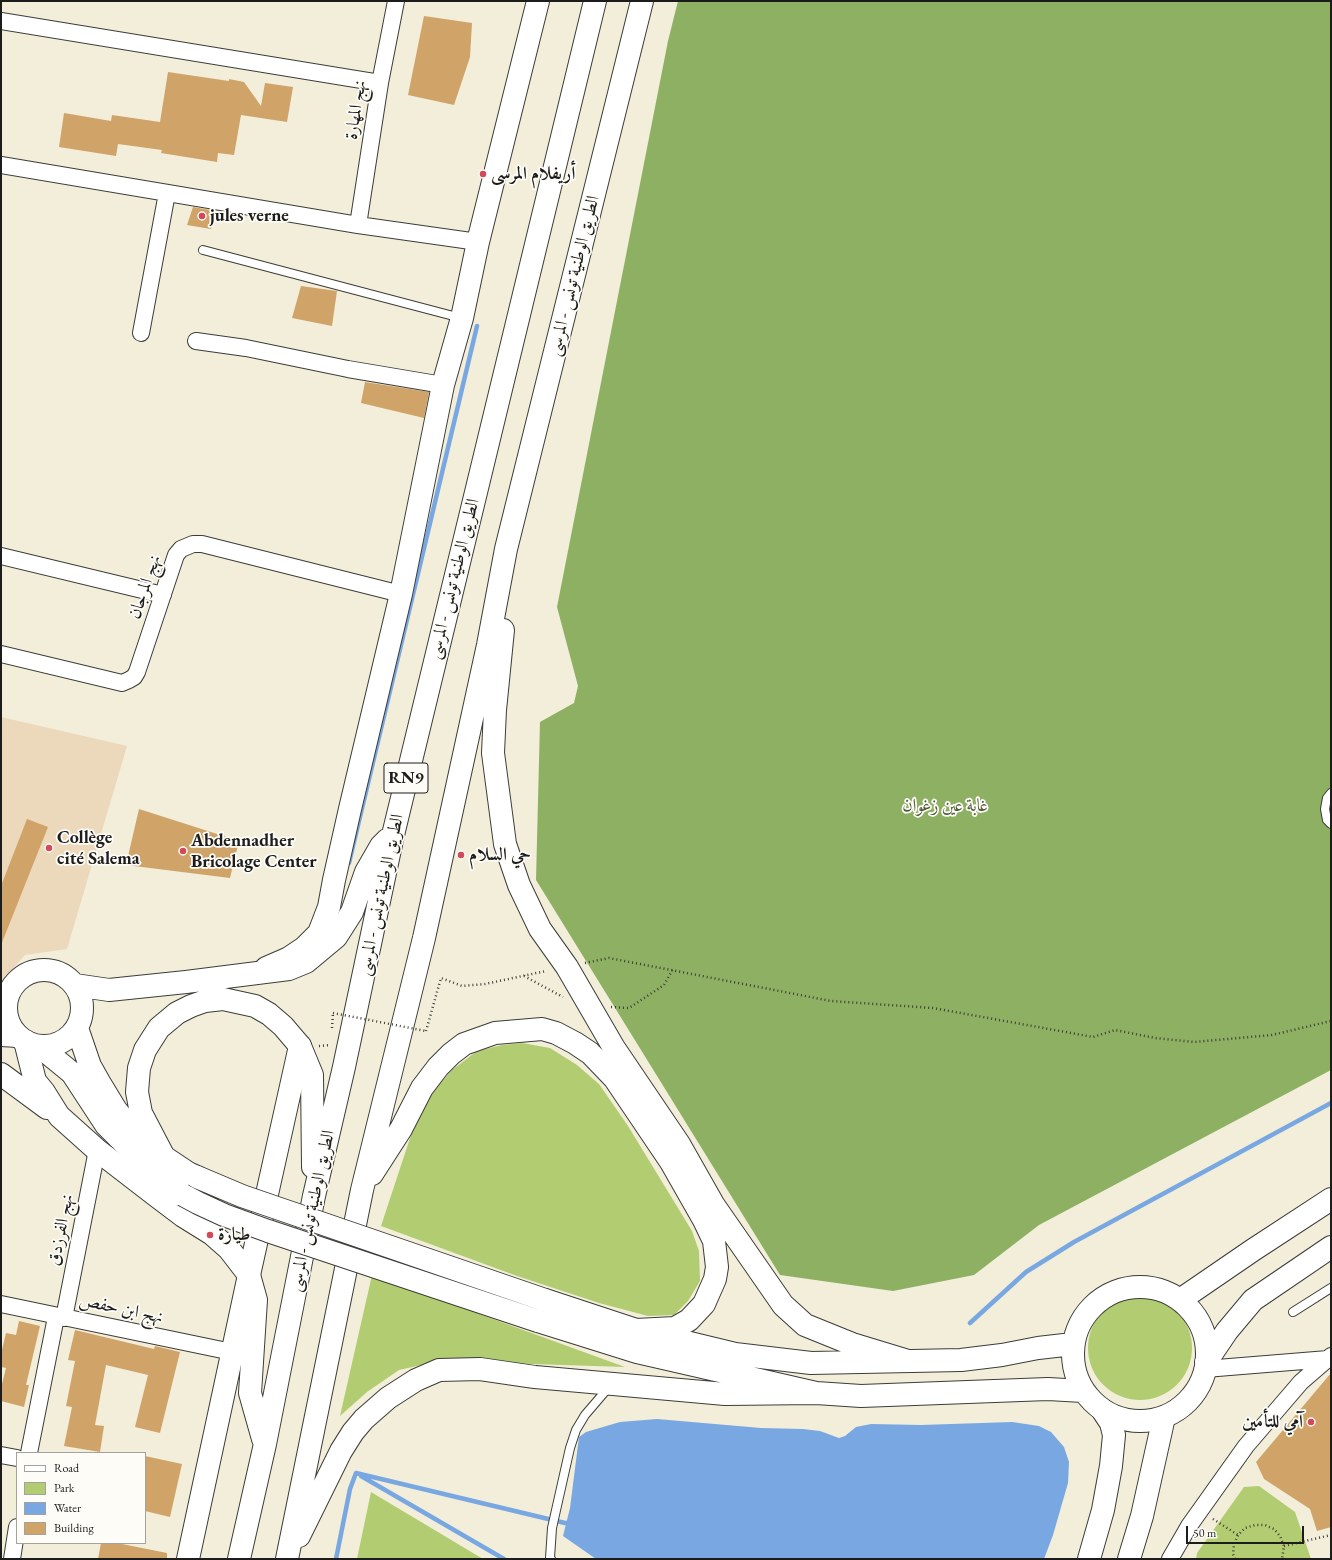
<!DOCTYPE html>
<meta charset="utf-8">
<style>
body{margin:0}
#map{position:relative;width:1332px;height:1560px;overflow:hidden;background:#f2eed9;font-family:"EB Garamond",serif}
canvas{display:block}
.frame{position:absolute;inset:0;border:2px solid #1c1c1c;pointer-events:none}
.legend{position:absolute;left:16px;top:1452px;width:130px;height:92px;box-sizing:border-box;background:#fdfcf7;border:1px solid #a3a29f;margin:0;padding:5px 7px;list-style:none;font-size:12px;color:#1c1c1c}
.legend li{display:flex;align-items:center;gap:8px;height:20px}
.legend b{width:20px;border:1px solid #a3a29f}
.scale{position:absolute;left:1186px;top:1526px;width:118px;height:18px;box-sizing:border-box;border:2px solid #1c1c1c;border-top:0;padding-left:5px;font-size:12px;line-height:14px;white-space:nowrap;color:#1c1c1c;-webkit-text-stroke:3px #fdfcf7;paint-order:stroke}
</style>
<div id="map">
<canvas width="1332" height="1560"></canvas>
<div class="frame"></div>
<ul class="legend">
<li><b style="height:5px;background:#fff"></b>Road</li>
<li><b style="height:11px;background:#b2cc71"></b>Park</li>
<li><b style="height:11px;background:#79a7e2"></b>Water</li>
<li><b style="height:11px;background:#d0a368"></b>Building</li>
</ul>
<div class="scale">50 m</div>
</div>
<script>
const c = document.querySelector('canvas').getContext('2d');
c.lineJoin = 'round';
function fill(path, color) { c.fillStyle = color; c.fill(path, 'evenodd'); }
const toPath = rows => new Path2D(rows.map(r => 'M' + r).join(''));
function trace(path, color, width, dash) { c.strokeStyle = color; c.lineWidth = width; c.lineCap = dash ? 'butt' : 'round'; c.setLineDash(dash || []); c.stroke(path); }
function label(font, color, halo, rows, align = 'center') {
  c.font = font + ' "EB Garamond",Amiri,serif'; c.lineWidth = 3.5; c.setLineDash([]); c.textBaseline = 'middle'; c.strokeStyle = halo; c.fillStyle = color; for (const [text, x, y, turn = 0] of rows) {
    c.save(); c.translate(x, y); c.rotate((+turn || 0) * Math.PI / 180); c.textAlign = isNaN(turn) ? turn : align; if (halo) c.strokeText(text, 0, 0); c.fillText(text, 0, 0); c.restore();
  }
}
fill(toPath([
 [1,717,127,746,67,949,25,955,1,982]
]), '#ecd8ba');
fill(toPath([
 [522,1043,550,1048,577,1065,599,1084,628,1126,692,1231,699,1251,700,1281,688,1301,674,1315,648,1316,599,1303,517,1276,381,1226,413,1129,433,1091,452,1070,477,1051,502,1045],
 [372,1275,625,1367,439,1361,399,1370,367,1392,340,1416],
 '1088 1348a52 52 0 1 1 104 0a52 52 0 1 1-104 0Z',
 [1259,1486,1295,1512,1311,1559,1196,1559,1197,1553,1244,1487],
 [371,1492,483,1559,357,1559]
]), '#b2cc71');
fill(toPath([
 [678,1,1331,1,1331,1070,1039,1225,974,1275,893,1291,780,1275,536,880,540,722,574,703,578,686,557,607,668,41]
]), '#8db063');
fill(toPath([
 [657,1419,761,1428,803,1429,820,1431,839,1438,845,1436,856,1427,871,1424,921,1425,1012,1422,1039,1426,1051,1432,1064,1447,1069,1462,1068,1483,1053,1535,1044,1559,596,1559,563,1536,570,1508,579,1437,586,1432,620,1422]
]), '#79a7e2');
trace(toPath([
 [349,863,477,326],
 [970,1323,1026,1272,1074,1242,1331,1103],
 [356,1473,565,1523,571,1523],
 [361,1476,504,1559],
 [336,1559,350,1489,356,1473]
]), '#79a7e2', 4.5);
fill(toPath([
 [424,16,472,23,470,57,454,105,408,95],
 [168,72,229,81,229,79,244,82,261,106,265,83,293,87,287,122,241,115,234,155,218,153,217,162,161,153,162,150,118,144,116,156,59,147,64,113,111,121,112,115,160,122],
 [193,207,216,211,211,229,187,225],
 [301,286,337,291,332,326,292,318],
 [365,382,429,392,424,418,361,403],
 [139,809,239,841,230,878,126,865],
 [27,819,48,827,1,945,1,886],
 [19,1321,40,1326,26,1385,29,1385,24,1407,1,1401,1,1388,6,1368,1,1367,1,1354,6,1333,16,1335],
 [75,1330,154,1349,155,1346,180,1352,160,1433,135,1427,148,1375,106,1365,95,1425,104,1426,100,1452,64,1446,72,1407,66,1406,75,1361,68,1360],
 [1331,1373,1331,1527,1317,1531,1310,1509,1264,1479,1256,1462],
 [145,1456,182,1464,170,1517,145,1511],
 [101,1543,117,1543,167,1553,167,1559,98,1559]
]), '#d0a368');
const lane = toPath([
 [203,250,461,318],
 [1331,793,1327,798,1325,809,1327,820,1331,824],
 [1293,1312,1331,1288],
 [551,1559,550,1558,552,1528,570,1448,576,1430,585,1415,609,1387]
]);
const street = toPath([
 [1,21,380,83],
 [1,165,358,225,478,242],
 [358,225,380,83,396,1],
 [141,333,167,193],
 [196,341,246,348,348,369,443,385],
 [1,556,163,595],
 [1,654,122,683,129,680,134,677,137,672,176,555,181,549,193,544,202,544,401,594],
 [1,1304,232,1352],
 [64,1318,97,1150],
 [1205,1369,1328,1359,1331,1360],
 [29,1453,56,1317],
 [1,1455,17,1458],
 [12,1559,17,1527],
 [1170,1559,1189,1526,1246,1446,1301,1382,1331,1356]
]);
const secondary = toPath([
 [266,968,289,958,304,948,319,933,329,907,334,880,350,809,401,594,443,385,462,318,478,242,538,1],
 [1,1005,6,1003],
 [1,1035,18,1036],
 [25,1041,35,1081,44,1092,59,1116,97,1150,154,1194,183,1216,212,1234,229,1249,249,1275],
 [1,1074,47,1108],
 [188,1559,249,1275,300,1046],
 [1089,1559,1103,1510,1111,1466,1114,1435,1111,1423,1103,1411],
 [1129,1559,1142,1516,1164,1417]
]);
const highway = toPath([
 [503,630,495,710,493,753,505,844,519,885,540,929,567,967,614,1048,679,1144,713,1204,783,1305,805,1325,852,1344,908,1361],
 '6 1008a38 38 0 1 1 76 0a38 38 0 1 1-76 0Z',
 [75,985,109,990,186,982,289,969,306,962,336,937,352,912,366,872,381,846,387,840],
 [77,1028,90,1066,99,1082,116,1110,137,1136,151,1150,164,1157,188,1173,197,1177],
 [39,1046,72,1073,106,1125,156,1175,183,1195],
 [164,1157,141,1113,137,1092,139,1068,145,1050,159,1028,177,1013,191,1006,205,1001,223,999,255,1006,269,1014,283,1026,300,1046,312,1075,313,1167],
 [372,1174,401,1129,422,1088,438,1067,451,1054,464,1044,495,1033,542,1029,556,1033,575,1043,590,1053,615,1079,671,1162,704,1220,714,1241,717,1267,715,1279,704,1304,689,1320,675,1328,636,1330],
 [249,1275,256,1300,250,1393,263,1439],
 '1073 1354a67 67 0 1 1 134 0a67 67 0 1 1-134 0Z',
 [545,1300,636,1330,735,1354,811,1363,961,1360,1002,1355,1038,1348,1073,1344],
 [1180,1300,1253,1250,1331,1199],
 [538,1321,637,1352,816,1393,861,1396,1048,1389,1083,1391],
 [1206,1362,1227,1331,1253,1300,1331,1247],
 [299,1536,341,1451,353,1432,364,1419,388,1398,416,1380,439,1370,480,1369,535,1377,725,1394,816,1393],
 [239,1559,265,1444,314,1196,344,1067,393,835,595,1],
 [287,1559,362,1190,424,938,488,645,506,549,642,1]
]);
trace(lane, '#3c3c38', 10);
trace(street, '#3c3c38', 18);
trace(secondary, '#3c3c38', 24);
trace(highway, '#3c3c38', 24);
trace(toPath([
 [585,963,609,958,831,1001,933,1008,1093,1037,1115,1030,1155,1038,1194,1042,1272,1035,1331,1021],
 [524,976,563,997],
 [611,1007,629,1008,664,985,673,969],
 [332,1028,333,1013],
 [426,1031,441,978,462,986,485,984,546,971],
 [319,1046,330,1045],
 [1213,1519,1238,1535],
 [1284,1546,1331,1535],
 [1235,1559,1233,1554,1234,1544,1238,1535,1245,1528,1255,1525,1265,1525,1274,1529,1280,1536,1284,1546,1282,1559]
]), '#3c3c38', 2.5, [1, 3]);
trace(lane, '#fff', 8);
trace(street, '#fff', 16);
trace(secondary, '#fff', 22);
trace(highway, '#fff', 22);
const highwayBridge = toPath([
 [197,1177,242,1196,545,1300],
 [183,1195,198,1203,224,1215,268,1231,538,1321]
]);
trace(highwayBridge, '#3c3c38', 24, []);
trace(toPath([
 [333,1013,426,1031]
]), '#3c3c38', 2.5, [1, 3]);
trace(highwayBridge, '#fff', 22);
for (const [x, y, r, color] of [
 [483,174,4,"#d1495b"],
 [202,216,4,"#d1495b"],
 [49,848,4,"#d1495b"],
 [183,851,4,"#d1495b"],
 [461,855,4,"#d1495b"],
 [210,1235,4,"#d1495b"],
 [1311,1422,4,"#d1495b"]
]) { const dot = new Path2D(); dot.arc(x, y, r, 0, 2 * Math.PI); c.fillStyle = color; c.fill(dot); trace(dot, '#fdfcf7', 1.5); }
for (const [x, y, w] of [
 [406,778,44]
]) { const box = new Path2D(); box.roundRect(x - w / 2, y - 15, w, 30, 3); c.fillStyle = '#fdfcf7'; c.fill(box); trace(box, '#1c1c1c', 1); }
label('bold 17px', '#1c1c1c', null, [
 ["RN9",406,778]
]);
label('18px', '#1c1c1c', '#fdfcf7', [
 ["نهج المهارة",356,110,-81],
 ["الطريق الوطنية تونس - المرسى",574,276,-76],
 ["الطريق الوطنية تونس - المرسى",454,579,-76],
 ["نهج المرجان",145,587,-71],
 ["الطريق الوطنية تونس - المرسى",381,895,-78],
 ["الطريق الوطنية تونس - المرسى",312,1211,-78],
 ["نهج الفرزدق",61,1230,-79],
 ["نهج ابن حفص",121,1309,12]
]);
label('bold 18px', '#1c1c1c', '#fdfcf7', [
 ["أريفلام المرسى",491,174],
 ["jules verne",210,216],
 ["Collège",57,838],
 ["cité Salema",57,859],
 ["Abdennadher",191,841],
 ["Bricolage Center",191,862],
 ["حي السلام",469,855],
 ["طيارة",218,1235],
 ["آمي للتأمين",1303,1422,"right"]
], 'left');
label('18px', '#505a3a', '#fdfcf7', [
 ["غابة عين زغوان",945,806]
]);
</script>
